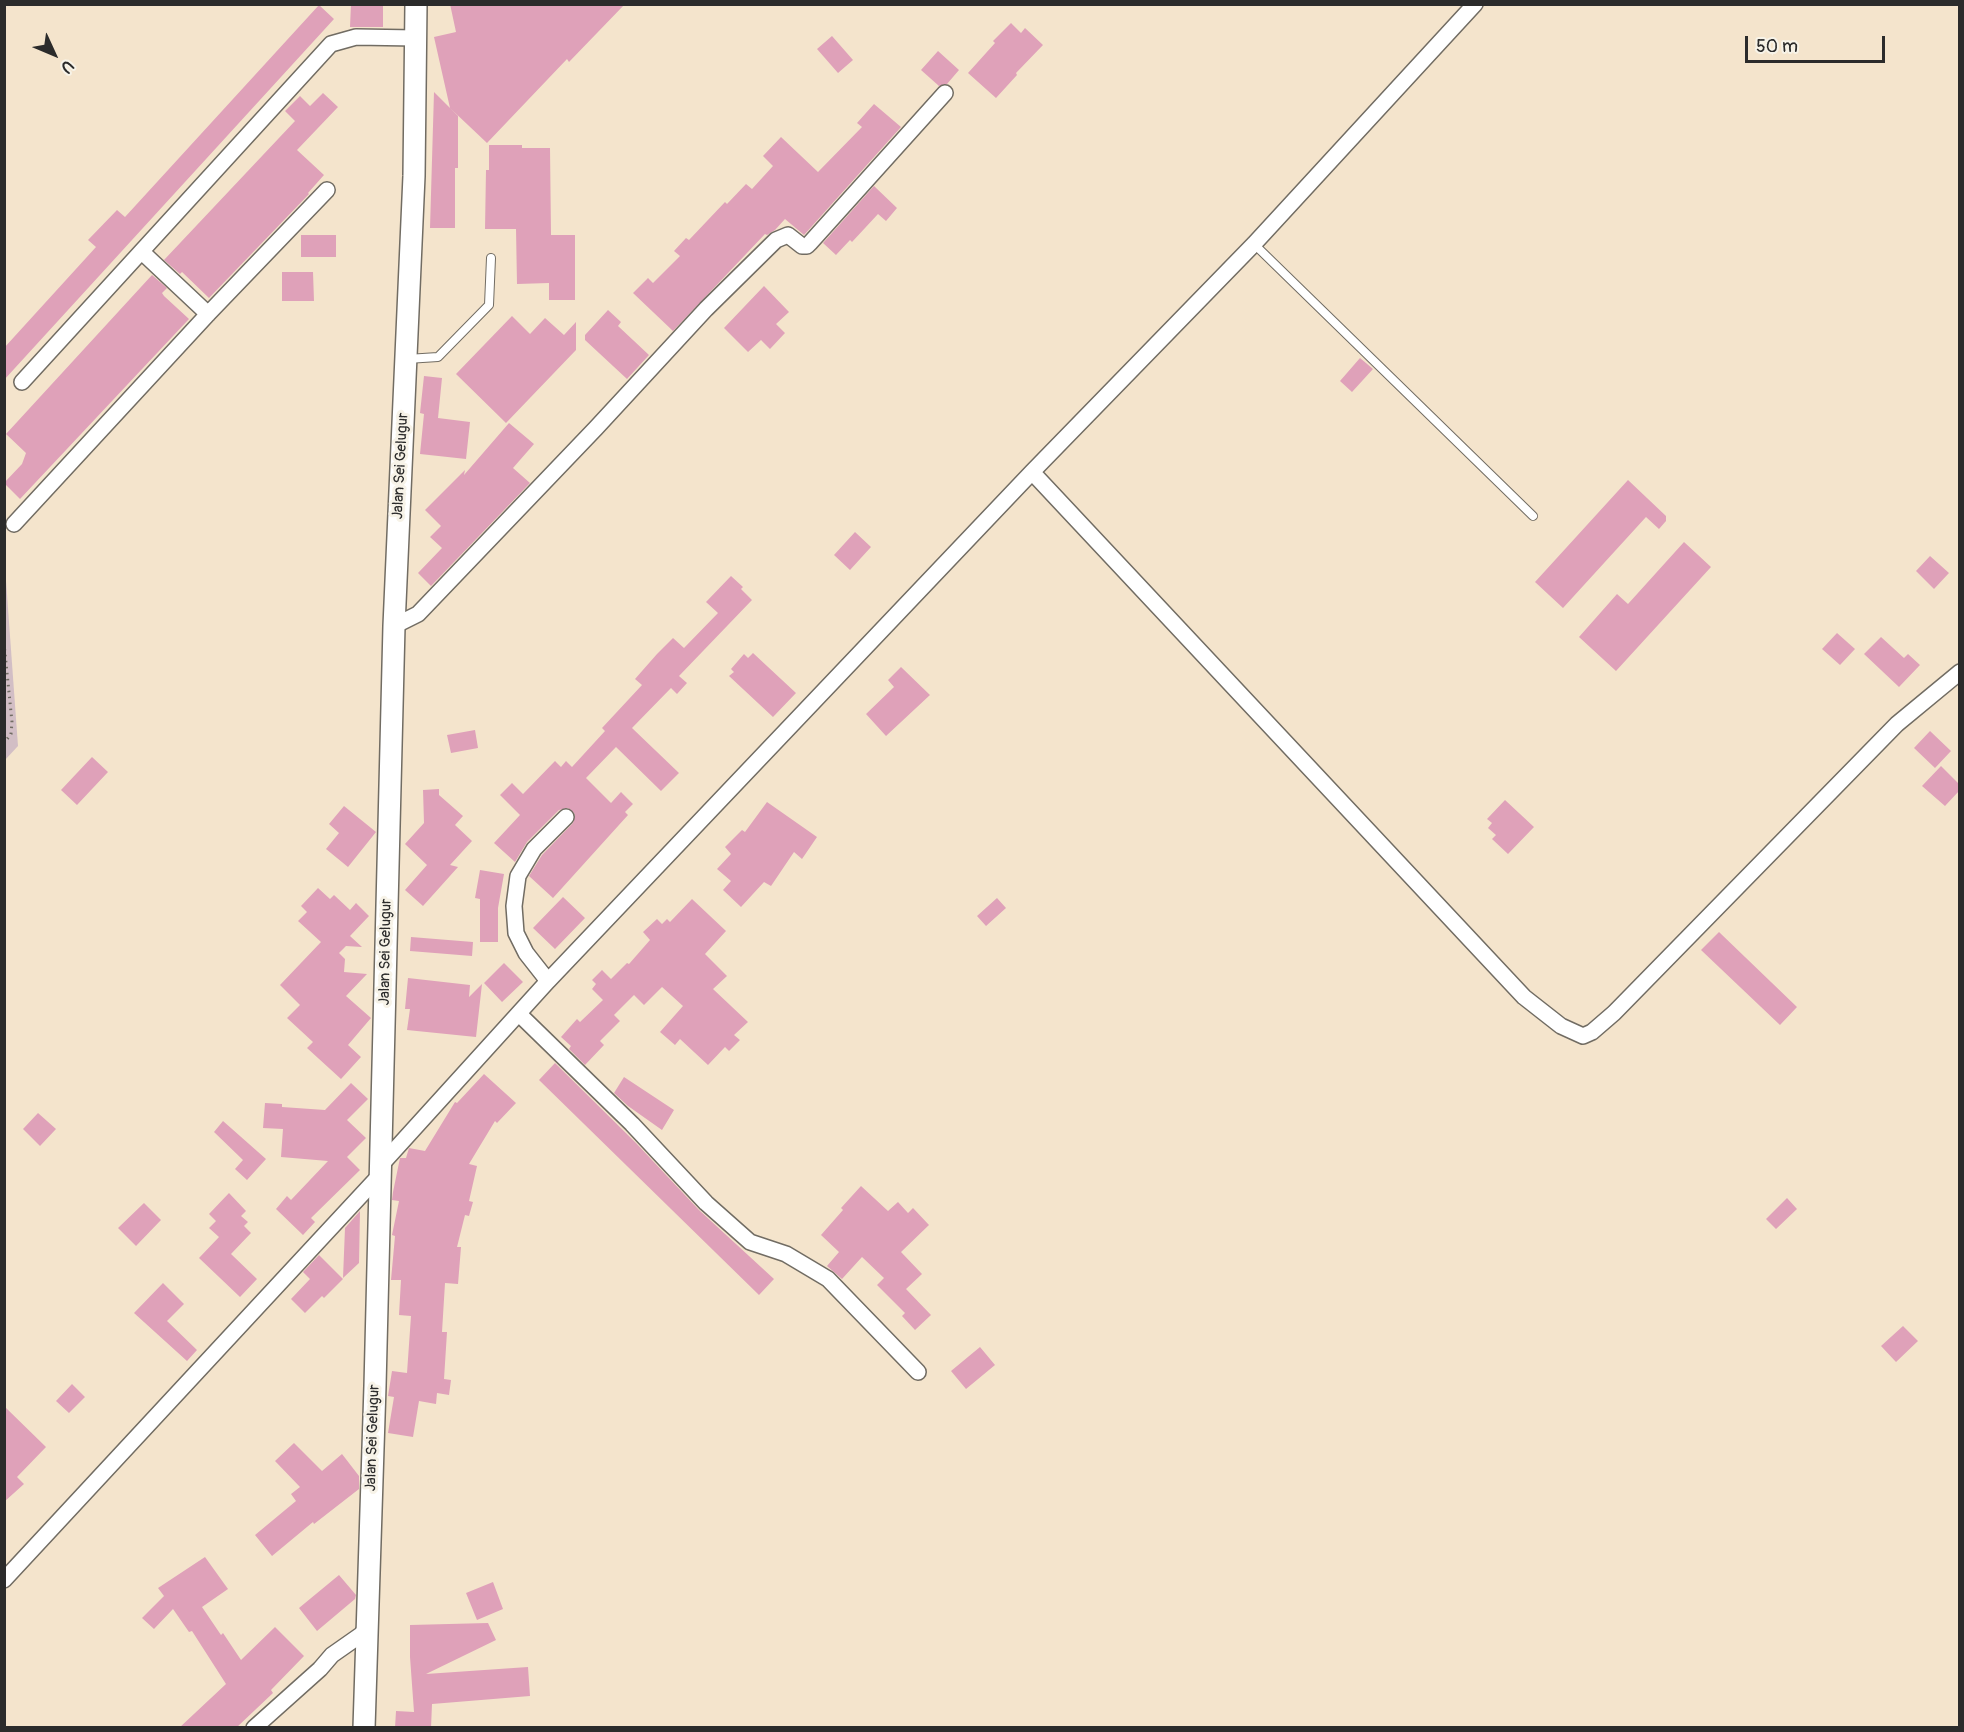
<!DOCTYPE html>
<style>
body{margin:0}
#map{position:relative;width:1964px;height:1732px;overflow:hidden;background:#f4e4cc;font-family:Pangolin,sans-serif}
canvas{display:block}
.frame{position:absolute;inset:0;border:6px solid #2b2b2b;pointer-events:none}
.north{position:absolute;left:24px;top:24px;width:60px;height:60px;-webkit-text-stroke:4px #f7f3e8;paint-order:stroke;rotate:134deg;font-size:16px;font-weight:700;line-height:24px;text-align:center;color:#2b2b2b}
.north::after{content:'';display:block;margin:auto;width:21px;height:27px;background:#2b2b2b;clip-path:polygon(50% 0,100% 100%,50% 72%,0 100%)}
.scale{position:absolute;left:1745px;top:36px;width:140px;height:27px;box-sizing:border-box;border:3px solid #2b2b2b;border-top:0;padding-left:8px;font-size:18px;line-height:21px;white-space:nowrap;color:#2b2b2b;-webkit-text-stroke:4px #f7f3e8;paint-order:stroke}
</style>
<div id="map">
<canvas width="1964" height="1732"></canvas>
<div class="frame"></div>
<div class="north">U</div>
<div class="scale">50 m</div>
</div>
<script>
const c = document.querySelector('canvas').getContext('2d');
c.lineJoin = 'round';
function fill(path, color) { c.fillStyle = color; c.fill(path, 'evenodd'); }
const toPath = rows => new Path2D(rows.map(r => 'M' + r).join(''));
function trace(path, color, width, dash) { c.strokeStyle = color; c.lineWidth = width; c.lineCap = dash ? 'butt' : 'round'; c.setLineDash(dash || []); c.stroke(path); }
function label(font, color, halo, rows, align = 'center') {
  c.font = font + ' Pangolin,sans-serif'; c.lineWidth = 6; c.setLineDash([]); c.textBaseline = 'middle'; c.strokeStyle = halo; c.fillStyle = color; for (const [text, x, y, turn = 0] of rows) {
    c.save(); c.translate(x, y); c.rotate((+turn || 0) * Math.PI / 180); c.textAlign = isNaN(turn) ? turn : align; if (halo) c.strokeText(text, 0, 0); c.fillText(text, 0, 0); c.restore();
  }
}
fill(toPath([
 [5,567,18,746,5,760,4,760]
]), '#d2bec5');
fill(toPath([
 [351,4,383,4,383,27,350,27],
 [450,4,625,4,569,62,567,59,487,143,450,108,434,37,456,32],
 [319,5,334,19,4,380,4,348,96,247,88,240,117,210,125,217],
 [1011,23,1021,33,1025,28,1043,45,1016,73,1017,75,996,98,968,73,995,43,993,41],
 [832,36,853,60,838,73,817,49],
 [938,51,959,70,947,84,939,86,921,70],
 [434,92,458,116,458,168,455,168,455,228,430,228],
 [323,93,338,107,297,150,324,175,308,193,309,194,209,298,182,272,180,274,164,260,295,121,285,111,300,96,310,106],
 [874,104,901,127,804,235,785,219,775,230,767,235,765,234,673,331,633,293,648,278,653,283,680,256,674,251,686,238,689,240,725,202,727,204,746,184,752,189,773,166,763,156,781,137,818,172,862,127,857,123],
 [489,145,522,145,522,148,550,148,551,235,575,235,575,300,549,300,549,283,517,284,516,229,485,229,486,170,489,170],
 [874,186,897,208,886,221,878,214,852,242,850,240,836,255,823,243],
 [301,235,336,235,336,257,301,257],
 [282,272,313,272,314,301,282,301],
 [152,275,167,288,162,293,164,296,189,319,20,499,4,483,22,464,26,453,6,434],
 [764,286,789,312,776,324,785,333,770,349,761,340,748,352,724,328],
 [608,310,621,322,618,326,649,355,627,379,585,340,585,335],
 [512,316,530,334,545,318,564,335,576,322,576,350,506,423,456,374],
 [1360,358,1373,369,1352,392,1340,381],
 [424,376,442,378,438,418,470,422,466,459,420,454,424,414,420,413],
 [509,423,534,444,513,468,530,483,431,586,418,573,442,548,430,537,441,526,425,510,465,470,464,475],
 [1628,480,1666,516,1666,521,1659,529,1646,517,1563,608,1535,582],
 [855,532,871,547,850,570,834,555],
 [1684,542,1711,567,1616,671,1579,637,1617,594,1628,604],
 [1930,556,1949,573,1934,589,1916,571],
 [731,576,743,587,741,589,752,600,679,676,687,683,677,694,671,688,632,728,679,773,661,791,616,747,586,778,611,803,621,792,633,804,625,812,628,815,553,898,529,876,542,855,573,823,575,814,568,808,559,810,527,842,515,862,494,843,520,815,500,795,512,783,523,794,555,761,561,767,566,761,572,767,605,731,602,728,642,685,635,679,657,654,673,638,684,648,718,613,706,602],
 [1837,633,1855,649,1840,665,1822,649],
 [1881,637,1904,658,1908,654,1920,665,1899,687,1864,654],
 [753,653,796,693,773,717,729,676,734,672,731,669,744,654,748,658],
 [901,667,930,695,886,736,866,714,894,687,888,680],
 [475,730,478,748,451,753,447,735],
 [1930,731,1951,751,1935,768,1914,748],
 [92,757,108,772,77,805,61,790],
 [1941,766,1959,784,1959,791,1945,806,1922,786],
 [439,789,439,795,463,816,455,825,472,841,450,865,458,867,423,906,405,890,427,865,405,844,424,823,423,790],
 [1505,800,1534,827,1508,854,1492,839,1496,835,1488,828,1492,823,1487,819],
 [767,802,817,837,802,859,794,852,771,886,764,882,741,907,723,890,731,881,717,869,731,854,725,847,742,830,745,832],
 [344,806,376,832,348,867,326,849,339,833,329,824],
 [480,870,504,874,498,908,498,942,480,942,480,899,475,898],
 [318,888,330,899,334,895,350,910,356,903,369,916,350,936,362,947,346,946,339,953,345,959,344,972,367,974,346,996,371,1018,348,1045,361,1057,341,1079,307,1048,313,1042,287,1018,300,1005,280,985,321,942,298,921,307,912,301,906],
 [563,897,585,918,555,949,533,928],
 [997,898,1006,908,986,926,977,916],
 [692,899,726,931,705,954,727,976,713,989,748,1022,734,1035,740,1040,729,1051,725,1047,708,1065,680,1039,675,1045,660,1032,683,1006,662,987,644,1005,634,995,614,1015,620,1021,600,1041,604,1045,585,1065,569,1049,571,1046,561,1037,577,1019,580,1022,603,1000,592,989,596,984,592,980,602,970,611,979,627,963,629,964,650,940,643,932,657,919,662,924,667,919,670,922],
 [1719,932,1797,1007,1780,1025,1701,950],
 [411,937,473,942,472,956,410,951],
 [504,963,523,982,502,1002,484,983],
 [408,978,470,985,469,997,482,984,476,1037,407,1030,410,1009,405,1009],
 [555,1063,636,1143,699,1210,774,1279,759,1295,539,1080],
 [484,1074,516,1103,497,1123,495,1121,469,1164,477,1166,469,1201,473,1202,469,1216,465,1215,457,1247,461,1247,458,1284,445,1283,442,1332,447,1332,444,1379,451,1380,449,1395,437,1393,436,1404,419,1401,413,1437,388,1433,394,1397,388,1396,392,1371,407,1373,411,1316,399,1315,401,1280,391,1280,395,1236,392,1235,399,1201,392,1200,393,1192,400,1158,406,1158,409,1148,425,1151,455,1102,457,1103],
 [624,1077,674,1110,662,1130,628,1106,614,1093],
 [351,1083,368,1099,347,1120,366,1138,347,1157,360,1170,311,1218,315,1222,303,1235,276,1209,287,1196,291,1200,328,1161,281,1157,283,1129,263,1128,265,1103,282,1104,282,1107,325,1110],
 [38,1113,56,1129,40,1146,23,1129],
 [223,1121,266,1159,247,1180,235,1169,243,1160,214,1132],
 [861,1186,888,1211,898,1202,908,1213,913,1208,929,1225,901,1252,922,1274,906,1289,931,1315,915,1330,902,1316,905,1313,877,1285,884,1278,862,1257,842,1279,827,1266,839,1252,821,1235,843,1210,841,1208],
 [229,1193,246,1211,241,1216,248,1222,244,1226,251,1233,231,1254,257,1279,240,1297,199,1258,219,1237,209,1228,216,1221,209,1214],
 [1787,1198,1797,1209,1776,1229,1766,1219],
 [144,1203,161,1220,136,1246,118,1228],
 [360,1211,359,1263,343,1278,345,1228],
 [319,1255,343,1279,324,1298,322,1296,305,1313,291,1299,310,1279,303,1272],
 [163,1283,184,1304,167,1321,197,1350,187,1361,134,1313],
 [1903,1326,1918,1341,1896,1362,1881,1346],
 [980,1347,995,1365,966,1389,951,1371],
 [72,1384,85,1397,69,1413,56,1401],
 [4,1406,46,1447,17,1477,24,1484,4,1502],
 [294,1443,322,1471,342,1454,359,1476,359,1489,314,1524,313,1522,272,1556,255,1535,296,1501,291,1494,300,1487,275,1461],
 [205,1557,228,1589,202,1607,221,1635,223,1633,241,1660,275,1627,304,1656,271,1690,273,1693,236,1728,179,1728,226,1684,192,1631,189,1632,173,1609,154,1629,142,1618,164,1596,158,1588],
 [339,1575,356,1595,355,1599,317,1631,299,1608],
 [493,1582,503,1609,477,1620,466,1593],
 [488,1623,496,1640,426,1674,528,1667,530,1696,432,1704,431,1728,395,1728,396,1711,414,1712,410,1657,410,1625]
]), '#dfa1b9');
const lane = toPath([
 [1254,244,1533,516],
 [407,359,438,357,489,305,491,258]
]);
const street = toPath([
 [142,252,208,314],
 [22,382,331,44,356,37,416,38],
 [1032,472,1524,997,1561,1026,1583,1036,1592,1032,1614,1013,1897,724,1960,672],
 [14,524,208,314,327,190],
 [394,626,418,614,596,428,706,309,776,240,788,235,802,246,807,246,810,243,945,93],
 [548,981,526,953,516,933,514,906,518,876,534,849,566,817],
 [519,1014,632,1124,706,1203,750,1242,786,1254,828,1279,918,1372],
 [381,1165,548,981,1032,472,1254,244,1475,4],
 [4,1580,379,1176],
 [254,1728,320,1669,332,1655,362,1634,366,1627]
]);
const secondary = toPath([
 [364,1728,375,1386,394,626,414,176,416,4]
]);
trace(lane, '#716c63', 10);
trace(street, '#716c63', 18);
trace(secondary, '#716c63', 24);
trace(toPath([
 [4,643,12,722,11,734,4,743]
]), '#716c63', 3, [1.5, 4.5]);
trace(lane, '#fff', 8);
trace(street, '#fff', 15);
trace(secondary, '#fff', 21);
label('15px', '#2b2b2b', '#f7f3e8', [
 ["Jalan Sei Gelugur",401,466,-87],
 ["Jalan Sei Gelugur",386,952,-89],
 ["Jalan Sei Gelugur",373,1438,-88]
]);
</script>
